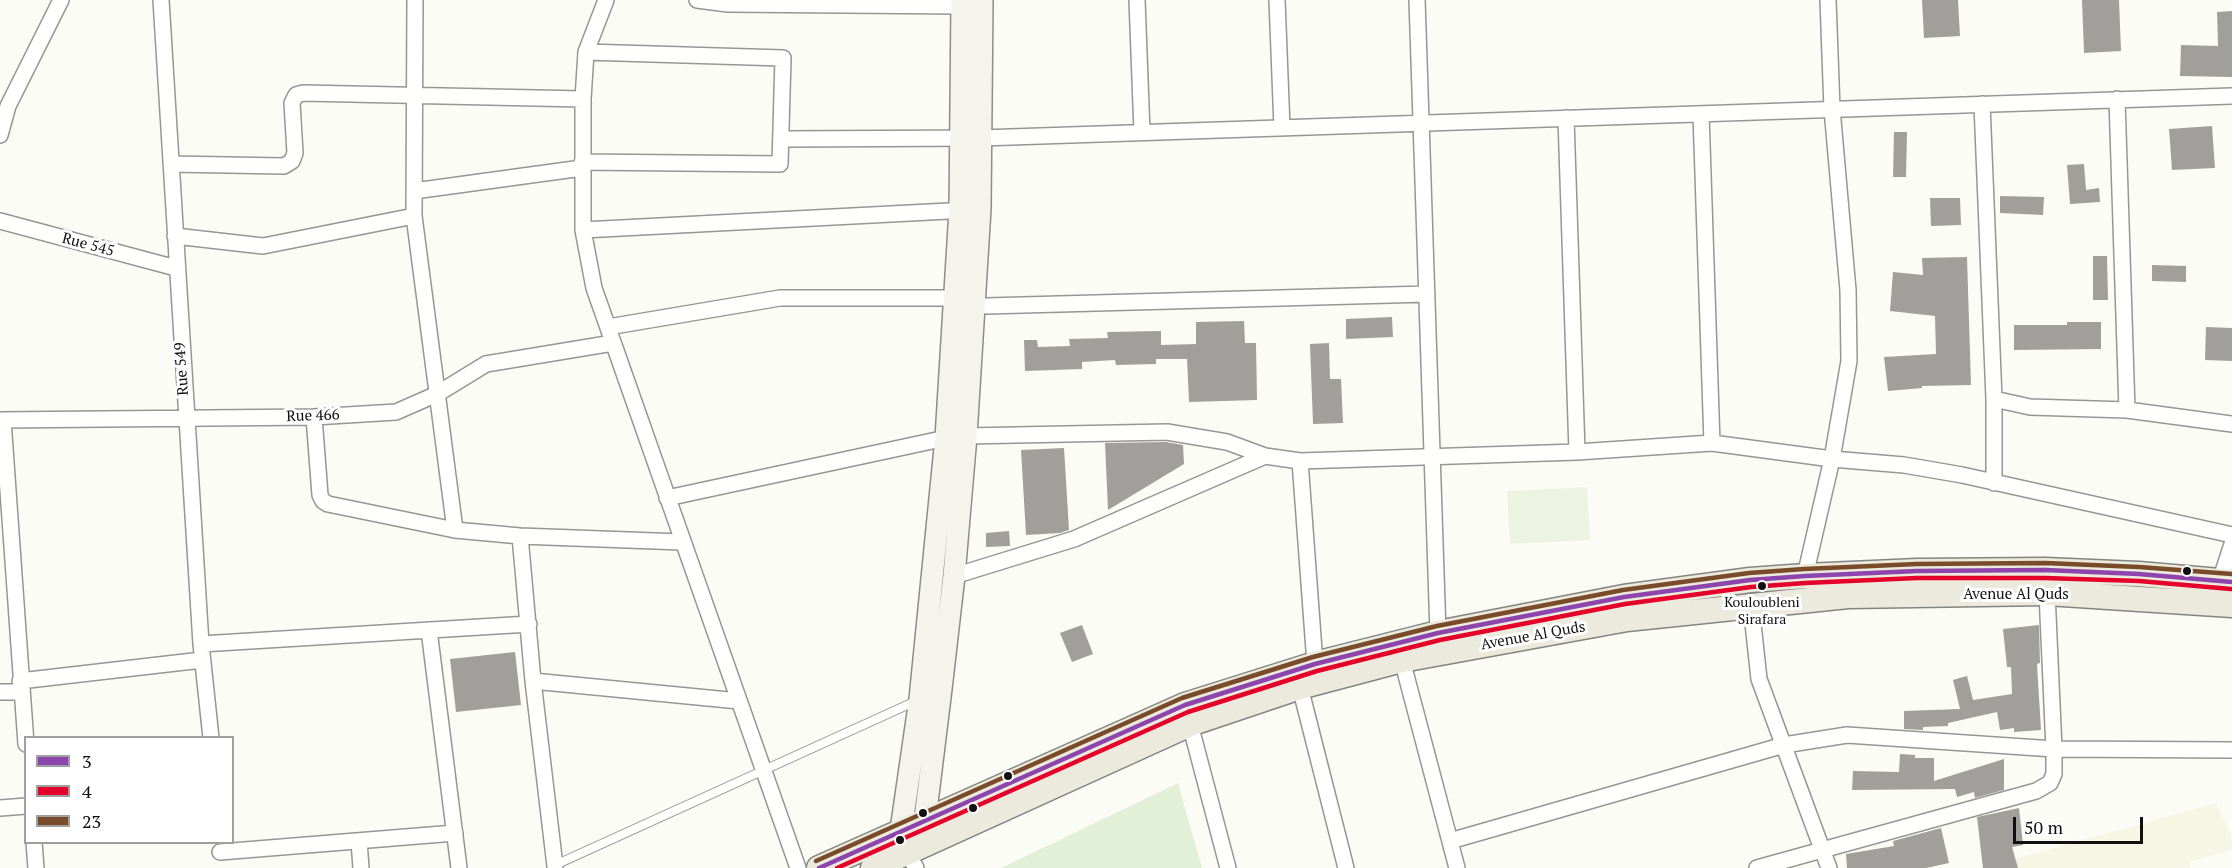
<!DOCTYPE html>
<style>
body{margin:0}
#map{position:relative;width:2232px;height:868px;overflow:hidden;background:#fcfcf6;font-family:"PT Serif",serif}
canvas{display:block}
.legend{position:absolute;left:24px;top:736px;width:210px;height:108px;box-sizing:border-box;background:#fff;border:2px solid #9f9f9f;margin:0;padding:8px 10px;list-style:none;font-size:18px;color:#101010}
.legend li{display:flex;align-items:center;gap:12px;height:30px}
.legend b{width:30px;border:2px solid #9f9f9f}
.scale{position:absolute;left:2013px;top:817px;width:130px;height:27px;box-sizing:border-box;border:3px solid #101010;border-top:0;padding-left:8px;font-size:18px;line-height:21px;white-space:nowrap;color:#101010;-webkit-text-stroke:4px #fff;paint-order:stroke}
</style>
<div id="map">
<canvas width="2232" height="868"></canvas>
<ul class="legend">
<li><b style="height:8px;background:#8e44ad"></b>3</li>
<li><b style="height:8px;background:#e4002b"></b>4</li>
<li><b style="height:8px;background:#7a4b2a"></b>23</li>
</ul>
<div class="scale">50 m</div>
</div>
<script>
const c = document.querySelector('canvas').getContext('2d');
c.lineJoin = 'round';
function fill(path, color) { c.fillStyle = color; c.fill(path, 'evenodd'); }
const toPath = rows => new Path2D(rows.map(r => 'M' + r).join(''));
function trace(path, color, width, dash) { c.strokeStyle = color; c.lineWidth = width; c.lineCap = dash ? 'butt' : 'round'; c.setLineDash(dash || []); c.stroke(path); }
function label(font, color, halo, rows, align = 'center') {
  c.font = font + ' "PT Serif",serif'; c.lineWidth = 6; c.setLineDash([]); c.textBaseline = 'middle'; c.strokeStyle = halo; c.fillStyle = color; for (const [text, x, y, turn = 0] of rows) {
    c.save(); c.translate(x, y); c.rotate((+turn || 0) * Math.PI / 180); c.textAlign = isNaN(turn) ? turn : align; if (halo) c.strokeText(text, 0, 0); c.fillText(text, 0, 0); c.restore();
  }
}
fill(toPath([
 [2216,803,2232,837,2232,850,2189,862,2190,868,1983,868]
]), '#f5f6e4');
fill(toPath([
 [1178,783,1202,868,1001,868]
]), '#e2f0d8');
fill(toPath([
 [1587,487,1590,540,1510,544,1507,491]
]), '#ecf4e1');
fill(toPath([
 [1922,0,1958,0,1960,36,1924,38],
 [2082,0,2119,0,2121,51,2084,53],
 [2232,11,2232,77,2180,76,2181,45,2218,46,2217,12],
 [2212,126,2215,168,2172,170,2169,129],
 [1894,132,1907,132,1906,177,1893,177],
 [2084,164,2086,190,2099,188,2100,202,2070,204,2067,165],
 [2000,196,2044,197,2043,215,2000,213],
 [1930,198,1960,198,1961,225,1931,226],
 [2093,256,2107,256,2108,300,2093,300],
 [1967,257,1971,385,1922,386,1922,388,1888,391,1884,357,1936,354,1935,316,1890,311,1893,272,1923,275,1922,258],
 [2152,265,2186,266,2186,282,2152,281],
 [1392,317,1393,337,1346,339,1346,319],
 [1244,321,1245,343,1256,343,1257,400,1189,402,1187,359,1156,359,1156,364,1116,365,1115,360,1082,362,1082,369,1025,371,1024,340,1037,340,1038,347,1070,346,1069,339,1108,338,1107,332,1161,331,1161,345,1196,344,1196,322],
 [2067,322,2101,322,2101,349,2014,350,2014,325,2067,325],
 [2206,327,2232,328,2232,361,2205,360],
 [1329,343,1330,379,1341,379,1343,423,1313,424,1310,344],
 [1166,442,1183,445,1184,464,1108,510,1105,443],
 [1064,448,1069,530,1060,533,1026,535,1021,450],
 [1009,531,1010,546,986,547,986,533],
 [1082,625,1093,654,1072,662,1060,633],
 [2039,625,2040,663,2037,664,2041,730,2014,732,2014,728,2000,730,1997,712,1948,723,1948,726,1923,727,1923,730,1904,729,1904,711,1960,709,1953,680,1967,676,1973,700,2012,694,2011,667,2007,667,2003,629],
 [515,652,521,705,456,712,450,659],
 [1900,754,1915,755,1915,758,1934,758,1934,781,2004,759,2004,790,1975,798,1974,792,1957,797,1955,789,1852,790,1853,771,1899,772],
 [2019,808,2023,845,2012,847,2018,868,1983,868,1977,817],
 [1941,828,1949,863,1926,868,1847,868,1846,854,1894,846,1893,841]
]), '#a09f9b');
const lane = toPath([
 [553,866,916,701]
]);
const street = toPath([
 [161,0,201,644,211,738],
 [415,0,414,216,455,530],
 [606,0,586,52,583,99,583,230,594,288,798,868],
 [697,0,728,4,962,6],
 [1137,0,1142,132],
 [1277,0,1282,128],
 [1417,0,1438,633],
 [2117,99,2127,410],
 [1982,104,1994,399,1994,483],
 [1701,114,1712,443],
 [1566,118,1577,452],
 [0,135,8,106,61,0],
 [781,139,981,138,2232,96],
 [582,162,780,164,783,58,586,52],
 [171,164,284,166,292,161,295,153,292,103,296,95,303,93,583,99],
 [414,191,582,168],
 [0,221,176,268],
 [583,230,968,210],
 [175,236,263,246,414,216],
 [986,306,1427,294],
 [608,327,780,298,962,298],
 [1994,399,2030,407,2127,410,2232,424],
 [314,417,320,495,323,501,328,504,455,530,520,536,682,542],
 [0,420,314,417,396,412,437,394,486,364,613,343],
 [3,420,26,744],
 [1300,461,1315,664],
 [667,498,946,438,966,436,1167,432,1227,442,1265,456,1300,461,1577,452,1712,443,1832,459,1904,465,1962,475,2232,535],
 [520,536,533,681,555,866],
 [954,576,1074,539,1265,456],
 [1805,576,1832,459,1849,361,1848,290,1832,109,1828,0],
 [2218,587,2232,544],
 [1751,605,1759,679,1829,868],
 [429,630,459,868],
 [201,644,529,624],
 [1402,660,1457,868],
 [20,681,202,660],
 [533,681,739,701],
 [1300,687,1346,868],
 [0,692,22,692],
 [1190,724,1228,868],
 [0,808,26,806],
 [359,841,361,868],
 [1450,841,1784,745,1847,735,2054,749,2047,593],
 [34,842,36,868],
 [220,852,455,833],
 [912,861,916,868],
 [1757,868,2036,791,2050,783,2054,774,2054,749,2232,750]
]);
const secondary = toPath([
 [921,833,925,819,941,689,954,576,966,436,980,209,982,0],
 [905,844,901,830,920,699,946,438,960,210,962,0]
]);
const primary = toPath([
 [819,868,1185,705,1315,664,1438,633,1624,597,1750,580,1805,576,1917,571,2045,570,2139,574,2232,582],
 [873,868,1190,724,1300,687,1402,660,1627,619,1848,596,2047,593,2232,605]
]);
trace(lane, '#969694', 10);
trace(street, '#969694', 18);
trace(secondary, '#8d8d8a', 24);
trace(primary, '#848481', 27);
trace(lane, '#fffffe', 8);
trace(street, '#fffffe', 15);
trace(secondary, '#f4f4ec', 21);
trace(primary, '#ebeadc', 24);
trace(toPath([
 [819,868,1185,705,1315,664,1438,633,1624,597,1750,580,1805,576,1917,571,2045,570,2139,574,2232,582]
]), '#8e44ad', 4.5);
trace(toPath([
 [837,868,1188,712,1317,671,1440,640,1625,604,1751,587,1805,583,1917,578,2045,578,2139,581,2231,589]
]), '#e4002b', 4.5);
trace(toPath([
 [816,861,1182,698,1313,657,1437,626,1623,590,1749,573,1804,569,1917,564,2045,563,2139,567,2232,574]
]), '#7a4b2a', 4.5);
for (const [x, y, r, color] of [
 [2187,571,5,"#101010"],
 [1762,586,5,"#101010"],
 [1008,776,5,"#101010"],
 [973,808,5,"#101010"],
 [923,813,5,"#101010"],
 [900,840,5,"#101010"]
]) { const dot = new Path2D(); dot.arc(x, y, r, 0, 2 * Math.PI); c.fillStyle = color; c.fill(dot); trace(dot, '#fff', 2); }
label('14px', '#101010', '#fff', [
 ["Kouloubleni",1762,603],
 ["Sirafara",1762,620]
]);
label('15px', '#101010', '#fff', [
 ["Rue 545",88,245,15],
 ["Rue 549",182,369,-94],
 ["Rue 466",313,416,-2],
 ["Avenue Al Quds",2016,595],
 ["Avenue Al Quds",1533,636,-10]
]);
</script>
